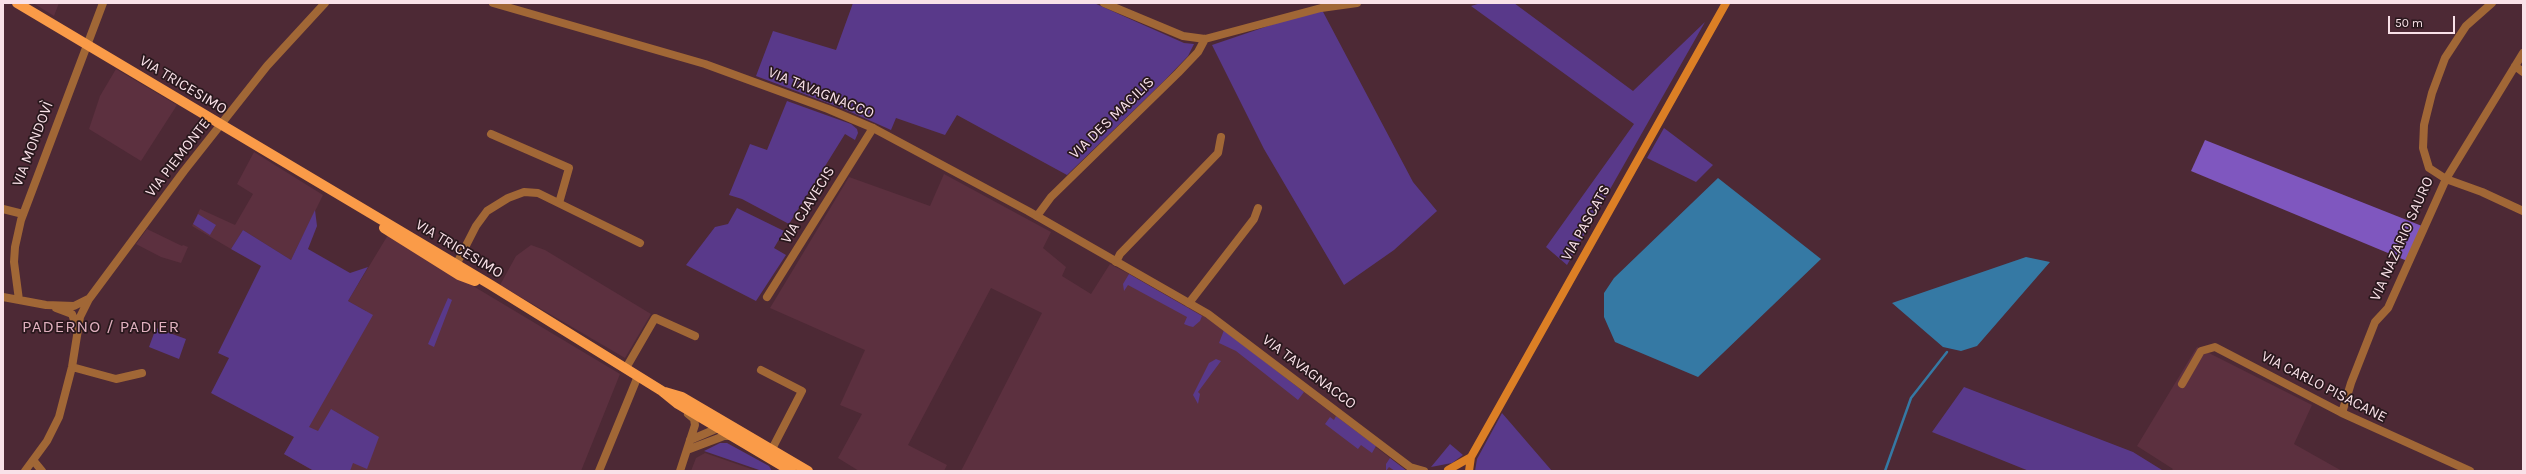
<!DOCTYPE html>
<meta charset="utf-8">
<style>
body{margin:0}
#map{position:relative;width:2526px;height:474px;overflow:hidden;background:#4d2935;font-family:Karla,sans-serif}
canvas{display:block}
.frame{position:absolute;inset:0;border:4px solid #f9e1e8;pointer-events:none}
.scale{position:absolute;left:2388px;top:16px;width:67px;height:18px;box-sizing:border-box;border:2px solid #f9e1e8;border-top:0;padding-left:5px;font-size:12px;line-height:14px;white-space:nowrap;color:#f9e1e8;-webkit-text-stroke:3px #29181d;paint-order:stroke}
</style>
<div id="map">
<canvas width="2526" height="474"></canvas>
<div class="frame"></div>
<div class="scale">50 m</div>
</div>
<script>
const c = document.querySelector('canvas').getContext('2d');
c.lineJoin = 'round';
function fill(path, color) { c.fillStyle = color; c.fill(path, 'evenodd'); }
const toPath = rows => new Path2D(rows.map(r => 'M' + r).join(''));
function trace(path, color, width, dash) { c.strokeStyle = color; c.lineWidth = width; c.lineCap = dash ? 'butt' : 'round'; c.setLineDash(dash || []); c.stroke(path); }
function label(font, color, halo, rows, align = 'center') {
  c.font = font + ' Karla,sans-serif'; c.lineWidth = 3.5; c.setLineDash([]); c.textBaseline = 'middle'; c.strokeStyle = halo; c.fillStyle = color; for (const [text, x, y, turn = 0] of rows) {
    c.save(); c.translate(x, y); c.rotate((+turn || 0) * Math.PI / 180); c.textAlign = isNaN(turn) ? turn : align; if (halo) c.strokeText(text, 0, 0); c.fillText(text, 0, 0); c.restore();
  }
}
fill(toPath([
 [33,3,59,3,54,16],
 [116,69,177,105,141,161,89,129,100,96],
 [254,152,323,195,291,260,243,230,231,249,192,226,200,209,235,225,253,194,237,184],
 [944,174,1051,232,1043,248,1066,267,1062,276,1091,294,1110,264,1129,274,1212,321,1407,471,961,471,1042,313,991,288,908,445,947,465,944,471,859,471,838,458,862,414,840,405,865,350,770,308,849,177,930,206],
 [147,229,182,246,183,245,188,247,181,263,161,257,136,244],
 [388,235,620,374,581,471,314,471,284,454,366,311,348,301],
 [531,245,545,250,651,314,625,358,500,285,516,256],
 [2197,347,2312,405,2294,444,2342,471,2171,471,2173,469,2137,446],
 [705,453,757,471,691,471,696,458]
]), '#5c303f');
fill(toPath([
 [853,3,1094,3,1184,43,1194,44,1188,56,1164,81,1067,175,957,115,945,135,896,118,891,130,844,109,756,76,773,31,836,50],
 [1481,3,1514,3,1633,91,1705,22,1567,265,1546,247,1634,124,1471,6],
 [1321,8,1413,182,1437,211,1394,250,1344,285,1264,149,1212,45],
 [787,101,851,124,857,129,858,133,855,140,845,134,789,224,742,199,729,195,750,144,767,150],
 [1664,128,1713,165,1696,182,1647,158],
 [737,208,784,231,774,248,786,255,756,301,686,265,715,227,728,224],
 [315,210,317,226,308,249,350,273,368,267,348,301,373,315,309,427,318,431,331,409,379,437,367,469,353,463,350,471,314,471,284,454,294,437,211,393,229,358,218,353,261,266,231,249,243,230,291,260],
 [198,214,216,225,210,235,193,224],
 [1129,274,1202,316,1200,321,1193,327,1189,326,1184,324,1187,317,1128,285,1124,291,1123,284],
 [448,298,452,300,434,347,428,344],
 [156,328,186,339,179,359,149,347],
 [1224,330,1304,392,1298,400,1236,351,1219,343],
 [1216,359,1221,361,1198,392,1200,394,1198,404,1193,395,1209,363],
 [1964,387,2133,452,2162,470,2029,471,1932,432],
 [1502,413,1552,471,1475,471,1477,459],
 [1336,416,1376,446,1372,453,1361,445,1358,449,1325,424,1330,417,1334,420],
 [720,443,727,443,769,466,772,471,762,471,704,451],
 [1450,444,1463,455,1452,463,1431,467],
 [1390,458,1407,471,1395,471,1389,467,1386,471,1386,464]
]), '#59398a');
fill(toPath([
 [2205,140,2427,228,2412,263,2191,171]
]), '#7f57bf');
fill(toPath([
 [1718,178,1821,259,1698,377,1615,342,1604,317,1604,293,1614,278],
 [2026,257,2050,262,1977,346,1961,351,1943,347,1892,303]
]), '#3579a4');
trace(toPath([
 [1885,471,1911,398,1947,352]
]), '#3579a4', 2.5);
trace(toPath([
 [1104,3,1183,36,1205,39,1321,8,1357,3],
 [2492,3,2466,26,2445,58,2432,93,2424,125,2423,148,2429,168,2446,179,2482,192,2523,211],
 [2515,66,2523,72],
 [491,134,569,168,559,203],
 [3,209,23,214],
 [1037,216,1051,197,1178,73,1198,52,1205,39],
 [1116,262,1120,254,1218,153,1221,137],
 [454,269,476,226,487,211,508,198,524,192,538,193,640,243],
 [3,297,46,305,74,306,88,299],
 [767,297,873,128],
 [19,300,14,262,15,247,21,220,103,3],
 [1189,303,1254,219,1258,208],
 [56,308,72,314,77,329],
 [72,367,116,379,142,373],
 [626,368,655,318,695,336],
 [761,370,802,391,772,449,767,447],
 [2182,384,2201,351,2215,347,2342,413,2470,471],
 [2342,413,2351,383,2375,322,2388,308,2446,179,2523,53],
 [690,440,723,426],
 [687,450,724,436,733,436],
 [33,460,42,471],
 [25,471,47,441,59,417,72,367,80,317,89,299,184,171,267,66,325,3],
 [599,471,638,376],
 [680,471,695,425,694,419,688,414]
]), '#a16736', 8);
trace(toPath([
 [493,3,705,64,828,109,873,128,1028,211,1208,314,1410,467,1424,471]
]), '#a16736', 8);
trace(toPath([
 [1448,470,1471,457],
 [1469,471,1471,457,1726,3]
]), '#dc7f25', 8);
trace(toPath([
 [17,3,491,285,662,391,678,404,791,471],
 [384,228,459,275,475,281],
 [665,392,682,397,808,471]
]), '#fa9b48', 10);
label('15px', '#f9e1e8', '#29181d', [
 ["VIA TRICESIMO",183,85,31],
 ["VIA TAVAGNACCO",821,93,22],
 ["VIA DES MACILIS",1112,118,-44],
 ["VIA MONDOVÌ",33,144,-69],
 ["VIA PIEMONTE",178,158,-52],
 ["VIA CJAVECIS",808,205,-58],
 ["VIA PASCATS",1586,223,-61],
 ["VIA NAZARIO SAURO",2402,239,-66],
 ["VIA TRICESIMO",459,249,31],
 ["VIA TAVAGNACCO",1309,372,37],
 ["VIA CARLO PISACANE",2324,387,27]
]);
c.letterSpacing = '1px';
label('17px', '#dfb0be', '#29181d', [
 ["PADERNO / PADIER",101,327]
]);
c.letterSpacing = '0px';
</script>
